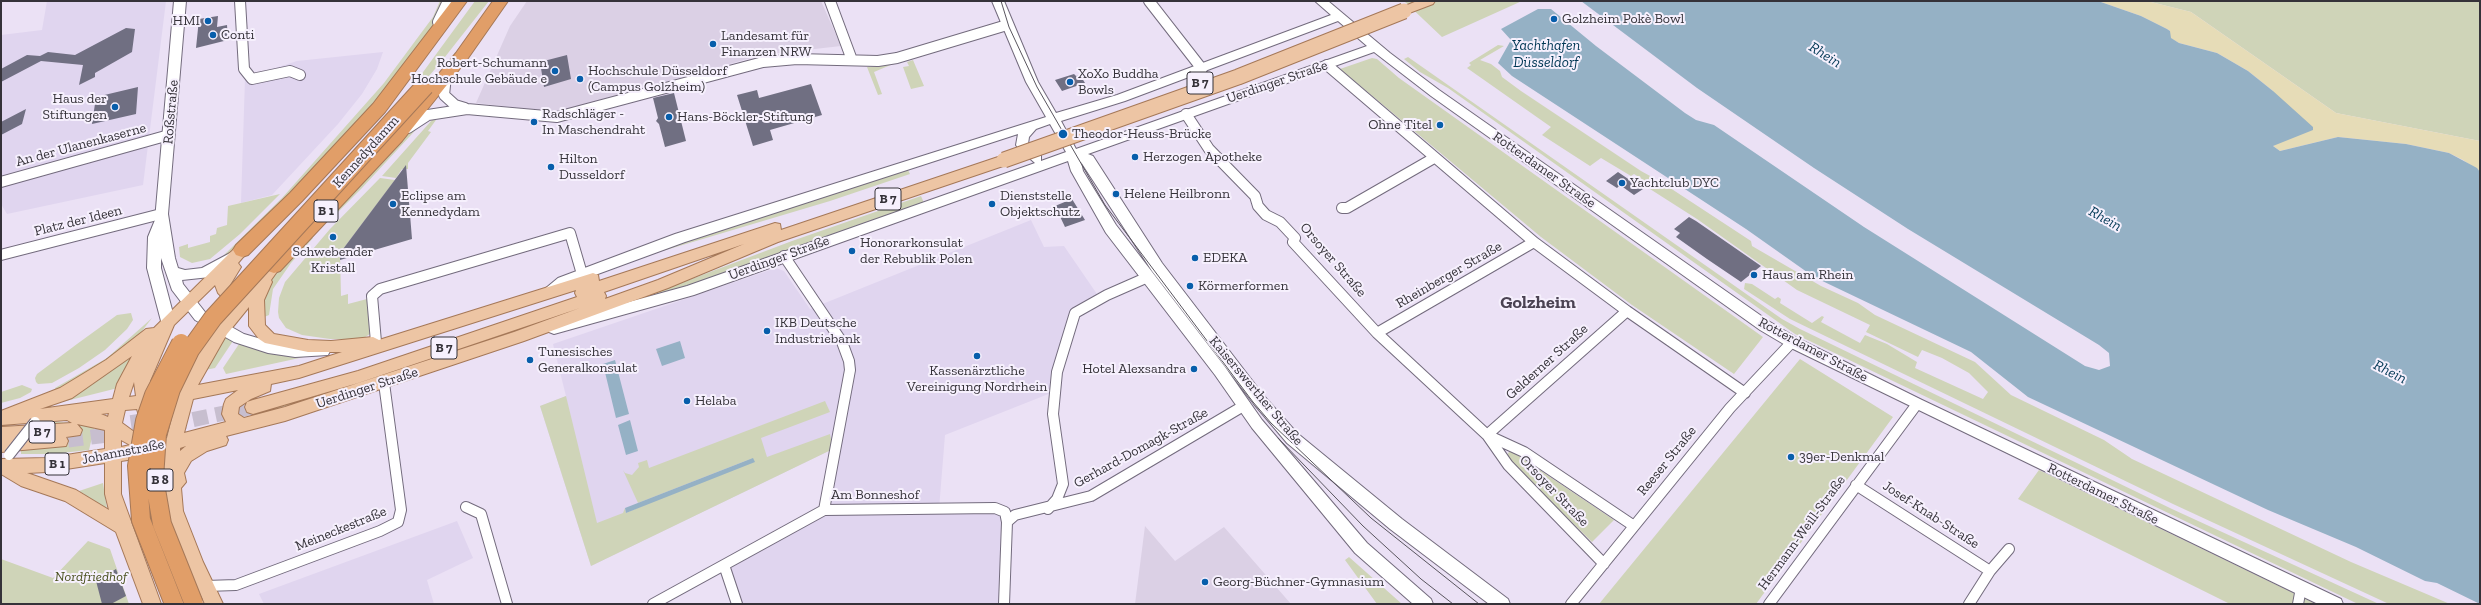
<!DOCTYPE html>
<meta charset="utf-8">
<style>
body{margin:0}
#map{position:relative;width:2481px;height:605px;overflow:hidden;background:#ebe1f5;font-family:"Zilla Slab",serif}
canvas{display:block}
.frame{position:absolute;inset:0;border:2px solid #353239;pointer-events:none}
</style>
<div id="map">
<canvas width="2481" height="605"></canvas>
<div class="frame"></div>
</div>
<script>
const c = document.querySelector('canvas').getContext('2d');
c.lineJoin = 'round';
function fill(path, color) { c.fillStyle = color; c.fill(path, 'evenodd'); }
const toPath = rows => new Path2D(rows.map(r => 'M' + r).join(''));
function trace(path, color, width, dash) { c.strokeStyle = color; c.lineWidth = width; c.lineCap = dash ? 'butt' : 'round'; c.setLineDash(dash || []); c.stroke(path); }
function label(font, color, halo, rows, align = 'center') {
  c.font = font + ' "Zilla Slab",serif'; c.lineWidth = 4; c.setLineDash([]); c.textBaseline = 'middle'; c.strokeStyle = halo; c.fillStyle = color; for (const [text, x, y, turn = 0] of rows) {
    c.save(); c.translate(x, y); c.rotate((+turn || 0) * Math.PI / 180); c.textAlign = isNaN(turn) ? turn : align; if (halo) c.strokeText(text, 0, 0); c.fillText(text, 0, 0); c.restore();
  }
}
fill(toPath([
 [47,1,166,1,143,185,7,214,1,204,1,35,42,30],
 [383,52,377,69,362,94,338,124,272,195,241,203,245,78,297,61],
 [1031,220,1044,247,1064,246,1099,297,1075,314,1051,393,945,435,939,509,1010,509,1007,522,1003,604,738,604,725,566,824,510,833,449,591,566,540,406,566,396,553,344,776,268,784,271,810,309],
 [457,521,473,558,427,580,434,604,264,604,259,594]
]), '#e0d5ef');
fill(toPath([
 [527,1,821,1,841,46,762,55,556,112,476,103,510,26],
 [1145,526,1175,561,1224,527,1291,604,1135,604]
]), '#dbd0e5');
fill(toPath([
 [440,1,445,1,435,23,367,112,285,199,229,254,207,269,200,268,223,256,282,198,384,83,433,17],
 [475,1,489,1,441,62,391,120,388,120],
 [1404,1,1522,1,1442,37],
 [2147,1,2480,1,2480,141,2336,113,2191,12],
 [1498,45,1504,46,1480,60,1491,64,1500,71,1502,77,1521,91,1641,171,1661,182,1751,241,1752,246,1821,286,1858,303,1875,315,1975,362,2011,395,2104,440,2132,459,2351,562,2450,604,2389,604,2173,504,1790,319,1744,289,1745,283,1752,284,1775,299,1778,297,1781,299,1780,303,1812,323,1822,316,1824,317,1821,322,1860,343,1865,335,1887,344,1917,362,1915,368,1983,399,1988,392,1969,373,1942,358,1922,350,1918,357,1866,332,1870,325,1797,290,1697,219,1639,182,1642,179,1634,174,1631,176,1601,158,1590,166,1542,135,1551,127,1467,68,1471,65,1469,63],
 [1408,57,1782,319,1800,329,2172,509,2379,604,2358,604,1795,334,1448,88,1420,72,1404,59],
 [1372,58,1377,59,1399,78,1763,337,1734,374,1632,305,1541,237,1340,69],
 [913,60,924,86,911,89,903,67,909,66,907,62],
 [893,64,874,72,882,94,878,95,867,67],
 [432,120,436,120,428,131,431,132,408,163,408,169,402,169,396,178,382,176],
 [423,122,362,188,328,222,326,222,408,131],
 [907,168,910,174,830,201,639,258,638,256],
 [380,178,395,180,340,253,341,296,348,294,348,304,367,299,370,334,362,339,330,339,302,335,286,328,279,318,278,312,279,298,285,282,330,229],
 [280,194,240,234,210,259,192,263,180,257,179,247,188,244,188,248,210,242,210,236,216,234,217,228,227,225,228,206],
 [921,196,924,203,683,288,628,303,792,241],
 [310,238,313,238,291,263,273,289,269,315,262,318,262,309,268,287,272,278],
 [636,289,568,314,303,401,251,416,251,413,312,397],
 [131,313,133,320,127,329,105,350,79,368,52,383,38,384,36,382,35,378,37,374,77,344,117,315],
 [152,318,139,335,112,358,56,392,55,388,107,358],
 [223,336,233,341,215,368,205,370],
 [239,344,282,354,304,357,226,374,223,368],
 [139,345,118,388,62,402,78,390],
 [1800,359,1893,417,1756,604,1599,604],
 [22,385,32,389,31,392,20,398,1,403,1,392],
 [566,396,597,523,623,513,625,508,626,513,753,458,638,503,623,470,625,473,632,475,639,467,638,463,647,460,649,468,825,401,830,412,761,438,767,457,830,434,833,449,591,566,540,406],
 [47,421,95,425,89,450,52,454,21,454,21,447,38,426],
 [76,424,66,446,25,450],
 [1509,452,1513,452,1614,520,1592,542,1507,459,1506,456],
 [2039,470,2316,604,2230,604,2018,499],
 [103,483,107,509,79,491],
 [88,541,110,549,129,604,1,604,1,559,53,578],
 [1349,557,1402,604,1377,604,1345,560]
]), '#cfd4b8');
fill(toPath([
 [2098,1,2147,1,2191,12,2336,113,2480,141,2480,172,2463,160,2449,153,2406,144,2338,137,2280,151,2273,146,2277,143,2273,91,2248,71,2217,53,2179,43,2170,38,2170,31,2167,29,2141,16]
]), '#e6dcb7');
fill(toPath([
 [1581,1,2098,1,2141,16,2167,29,2170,31,2171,38,2179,43,2217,53,2248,71,2273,91,2313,127,2313,130,2273,146,2280,151,2338,137,2406,144,2449,153,2477,168,2480,172,2480,604,2437,583,2425,581,2356,547,2268,510,2028,397,1971,352,1814,277,1746,229,1512,76,1498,63,1511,40,1501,29,1538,9,1551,9,1596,46,1685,113,1696,120,1714,125,1864,227,2085,366,2099,370,2110,366,2109,353,2099,345,1908,229,1814,168,1697,88],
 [680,341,685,358,662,366,656,349],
 [615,360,629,414,616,418,603,364],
 [630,420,638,451,626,455,618,425],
 [753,458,755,462,626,513,625,508]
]), '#95b1c5');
fill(toPath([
 [218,16,217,27,227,25,228,40,196,48,199,19],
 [126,28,135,29,132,52,95,73,95,77,79,85,83,65,41,61,1,82,1,69,27,55,40,56,48,52,75,55],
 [567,55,571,79,544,87,540,62],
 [1074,74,1076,76,1080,75,1085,83,1062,91,1055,80],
 [811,84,822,115,770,130,773,140,753,146,737,95,757,90,759,98],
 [138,87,136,114,92,124,96,97],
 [674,93,686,141,665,147,659,124,656,121,658,118,653,98],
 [26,109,22,124,1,135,1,122],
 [406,165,412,239,340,260,340,253],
 [1618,172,1637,185,1643,189,1634,195,1620,185,1617,188,1606,181],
 [1072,199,1085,220,1065,227,1055,206],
 [1689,217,1696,221,1761,266,1741,282,1707,259,1676,237,1680,233,1674,229],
 [116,569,126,596,111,604,102,604,96,581]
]), '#706f82');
trace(toPath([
 [108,426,156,419],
 [148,429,253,407],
 [68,440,124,433]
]), '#c7becf', 15, [15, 8]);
const street = toPath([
 [240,1,244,69,252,79,290,71,300,75],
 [830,1,852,60],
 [1149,1,1202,69],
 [438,22,448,1],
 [1327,65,1534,242,1627,311,1745,393],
 [446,76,444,95,455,105,465,108],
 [1186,114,1209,149,1255,196,1258,206,1266,215,1280,222,1295,238,1293,242,1377,333,1487,435,1508,465,1604,564],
 [408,128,428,115,467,109,557,117,763,62,797,59,878,61,897,58,1007,25],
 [1,182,169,135],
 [1342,208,1347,208,1434,158],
 [1,255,161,214],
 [784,256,842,342,849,361,850,370,824,510],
 [1377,333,1534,242],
 [376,342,372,296,380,289,570,233,582,274],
 [1487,435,1627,311],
 [1487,435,1524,452,1634,526],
 [1856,485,1990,571],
 [466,507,481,514,507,604],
 [1048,509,1057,499,1063,484,1053,414,1057,372,1075,313,1107,295,1148,277],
 [1007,522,1015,515,1091,496,1245,405],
 [724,565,737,604],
 [206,586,236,585,380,531,398,522,401,510,384,383],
 [653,604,824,510,995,508,1005,512,1007,522,1004,604],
 [1571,604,1730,408,1792,342],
 [1769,604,1917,404],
 [1969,604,1990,571,2009,549],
 [2298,604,2301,588]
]);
const secondary = toPath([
 [174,1,186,1,168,214,175,258,178,268,185,270,202,268,232,252,239,257,237,261,210,277,182,280,183,284,205,312,244,334,268,341,295,345,323,345,328,347,330,351,328,355,295,357,268,353,234,342,195,320,172,290,161,258,161,268,175,321,173,325,168,327,163,325,161,321,147,268,148,237,155,220,174,1],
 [992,1,1004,1,1038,82,1056,113,1117,95,1331,15,1315,1,1328,1,1390,53,1439,90,1770,322,1797,338,1922,400,2341,599,2343,604,2318,604,1787,346,1760,330,1431,96,1374,52,1088,154,1093,156,1162,263,1264,396,1297,433,1402,519,1508,599,1510,604,1489,604,1390,529,1287,443,1254,404,1152,271,1081,162,1083,171,1116,225,1225,367,1262,420,1367,543,1431,599,1433,604,1413,604,1355,553,1252,428,1215,375,1106,233,1071,171,1068,161,694,295,554,334,549,332,547,328,549,324,687,286,1035,163,1018,148,1016,145,1018,134,685,242,587,278,568,286,552,297,547,298,542,297,540,293,558,278,675,234,1046,117,1026,82,992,1],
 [1338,21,1367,46,1076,149,1061,121,1125,101,1338,21],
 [1050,124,1066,152,1041,161,1041,156,1028,144,1029,137,1036,129,1050,124]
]);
const primary = toPath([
 [1417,1,1435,1,1433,4,1404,15,1398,11,1400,8,1417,1],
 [1004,155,1009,156,1011,160,1009,164,778,242,668,288,524,341,285,421,226,436,228,440,226,445,207,451,191,461,184,473,186,482,181,488,183,511,203,562,223,604,205,604,186,564,163,502,165,497,161,461,163,453,147,460,141,458,121,461,121,494,161,604,143,604,116,532,65,501,21,486,1,474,1,459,47,458,105,449,105,430,77,424,82,430,80,435,66,437,68,441,66,446,1,452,1,427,72,423,67,420,1,425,1,411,60,388,106,360,146,329,154,328,237,246,247,246,249,250,238,263,241,267,230,285,232,289,247,288,269,262,274,260,279,262,281,266,271,280,272,282,264,300,265,325,274,334,308,340,331,341,373,337,379,340,593,273,598,275,599,281,775,223,780,224,781,230,1004,155],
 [744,244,658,280,605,299,606,296,604,292,744,244],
 [215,285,218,293,224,299,238,300,217,326,187,371,181,388,151,393,150,381,174,325,215,285],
 [576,290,575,293,577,297,358,371,253,400,247,402,245,407,247,412,253,414,358,383,580,308,514,332,285,407,244,418,238,414,239,407,251,399,270,391,271,384,299,378,576,290],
 [249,307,249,326,259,339,265,343,308,352,342,352,299,366,198,385,227,334,249,307],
 [132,356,117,384,113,399,40,409,72,398,132,356],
 [134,382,136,396,129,397,134,382],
 [238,390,226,399,224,404,222,414,226,422,184,433,193,399,238,390],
 [176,402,167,438,148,442,122,423,125,410,137,409,139,416,145,418,151,416,152,406,176,402],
 [109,413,108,417,101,414,109,413],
 [121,440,130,445,121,447,121,440],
 [186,446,180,451,180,448,186,446],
 [105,463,105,494,109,510,76,490,27,473,47,472,105,463]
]);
const highway = toPath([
 [452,1,467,1,385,112,302,201,248,255,242,257,236,255,233,250,236,245,290,193,373,104,452,1],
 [493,1,508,1,466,61,402,141,280,271,274,273,268,271,265,266,268,261,390,133,456,53,493,1]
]);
trace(street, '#736b7d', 12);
trace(secondary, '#736b7d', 2);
trace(primary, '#a57858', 2);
trace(highway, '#a57858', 2);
trace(street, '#fff', 10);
fill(secondary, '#fff');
fill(primary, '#edc5a4');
fill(highway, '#e19e68');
trace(toPath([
 [1001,1,1009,27,1037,87,1105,205,1253,402,1271,423,1371,518,1479,604],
 [1278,438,1363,526,1421,579,1453,604]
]), '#59555e', 1);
const streetBridge = toPath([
 [9,455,35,422]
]);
const primaryBridge = toPath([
 [1004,160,1238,77,1404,11]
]);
const highwayBridge = toPath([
 [174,604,141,520,137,466,145,421,154,395,181,343],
 [194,604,162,524,154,478,157,434,171,389,190,350,213,318,425,86]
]);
trace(streetBridge, '#736b7d', 12, []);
trace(primaryBridge, '#a57858', 17, []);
trace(highwayBridge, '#a57858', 20, []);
trace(streetBridge, '#fff', 10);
trace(primaryBridge, '#edc5a4', 15);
trace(highwayBridge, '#e19e68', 18);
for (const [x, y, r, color] of [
 [1554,19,4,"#075eab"],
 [208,21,4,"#075eab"],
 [213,35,4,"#075eab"],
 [713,44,4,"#075eab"],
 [555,71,4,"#075eab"],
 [580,79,4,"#075eab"],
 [1070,82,4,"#075eab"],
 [115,107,4,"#075eab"],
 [669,117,4,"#075eab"],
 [534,122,4,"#075eab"],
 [1440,125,4,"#075eab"],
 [1063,134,5,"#075eab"],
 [1135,157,4,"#075eab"],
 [551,167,4,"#075eab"],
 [1622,183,4,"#075eab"],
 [1116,194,4,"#075eab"],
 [393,204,4,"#075eab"],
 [992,204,4,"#075eab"],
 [333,237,4,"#075eab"],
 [852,251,4,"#075eab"],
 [1195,258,4,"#075eab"],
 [1754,275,4,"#075eab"],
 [1190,286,4,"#075eab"],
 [767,331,4,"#075eab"],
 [977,356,4,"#075eab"],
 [530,360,4,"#075eab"],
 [1194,369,4,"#075eab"],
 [687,401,4,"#075eab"],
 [1791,457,4,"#075eab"],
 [1205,582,4,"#075eab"]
]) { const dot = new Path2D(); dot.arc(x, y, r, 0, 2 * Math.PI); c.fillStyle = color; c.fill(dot); trace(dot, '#f6f0fd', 1.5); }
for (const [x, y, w] of [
 [1200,83,26],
 [888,199,26],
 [326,211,24],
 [444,348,26],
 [42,432,26],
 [57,464,24],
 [160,480,26]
]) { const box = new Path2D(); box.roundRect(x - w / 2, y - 11, w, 22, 3); c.fillStyle = '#f6f0fd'; c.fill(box); trace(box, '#353239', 1); }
label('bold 13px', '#353239', null, [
 ["B 7",1200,83],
 ["B 7",888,199],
 ["B 1",326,211],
 ["B 7",444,348],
 ["B 7",42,432],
 ["B 1",57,464],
 ["B 8",160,480]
]);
label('14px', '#353239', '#f6f0fd', [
 ["Golzheim Pokè Bowl",1562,19],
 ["HMI",200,21,"right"],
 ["Conti",221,35],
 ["Landesamt für",721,36],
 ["Finanzen NRW",721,52],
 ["Robert-Schumann",547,63,"right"],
 ["Hochschule Gebäude e",547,79,"right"],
 ["Hochschule Düsseldorf",588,71],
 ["(Campus Golzheim)",588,87],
 ["XoXo Buddha",1078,74],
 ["Bowls",1078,90],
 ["Haus der",107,99,"right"],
 ["Stiftungen",107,115,"right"],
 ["Radschläger -",542,114],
 ["In Maschendraht",542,130],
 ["Hans-Böckler-Stiftung",677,117],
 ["Ohne Titel",1432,125,"right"],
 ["Theodor-Heuss-Brücke",1072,134],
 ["Herzogen Apotheke",1143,157],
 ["Hilton",559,159],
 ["Dusseldorf",559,175],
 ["Yachtclub DYC",1630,183],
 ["Helene Heilbronn",1124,194],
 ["Eclipse am",401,196],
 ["Kennedydam",401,212],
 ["Dienststelle",1000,196],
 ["Objektschutz",1000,212],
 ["Honorarkonsulat",860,243],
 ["der Rebublik Polen",860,259],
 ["Schwebender",333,252,"center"],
 ["Kristall",333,268,"center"],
 ["EDEKA",1203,258],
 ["Haus am Rhein",1762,275],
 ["Körmerformen",1198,286],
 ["IKB Deutsche",775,323],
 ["Industriebank",775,339],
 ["Tunesisches",538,352],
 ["Generalkonsulat",538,368],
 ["Hotel Alexsandra",1186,369,"right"],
 ["Kassenärztliche",977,371,"center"],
 ["Vereinigung Nordrhein",977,387,"center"],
 ["Helaba",695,401],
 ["39er-Denkmal",1799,457],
 ["Georg-Büchner-Gymnasium",1213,582]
], 'left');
label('14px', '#353239', '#f6f0fd', [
 ["Uerdinger Straße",1277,82,-19],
 ["Roßstraße",171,112,-85],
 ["An der Ulanenkaserne",81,145,-15],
 ["Kennedydamm",366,152,-48],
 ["Rotterdamer Straße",1544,170,35],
 ["Platz der Ideen",78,221,-14],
 ["Uerdinger Straße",779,258,-20],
 ["Orsoyer Straße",1333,260,49],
 ["Rheinberger Straße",1449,275,-30],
 ["Rotterdamer Straße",1813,350,28],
 ["Gelderner Straße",1547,362,-42],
 ["Uerdinger Straße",367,388,-18],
 ["Kaiserswerther Straße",1256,391,50],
 ["Gerhard-Domagk-Straße",1141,448,-29],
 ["Johannstraße",123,452,-11],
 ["Reeser Straße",1667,461,-51],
 ["Orsoyer Straße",1554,491,46],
 ["Rotterdamer Straße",2103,494,26],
 ["Am Bonneshof",875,495],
 ["Josef-Knab-Straße",1931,515,33],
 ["Meineckestraße",341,529,-22],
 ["Hermann-Weill-Straße",1802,533,-54]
]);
label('italic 14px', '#4a511e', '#f6f0fd', [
 ["Nordfriedhof",91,577]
]);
label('italic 15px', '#003754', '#f6f0fd', [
 ["Yachthafen",1546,46],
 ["Düsseldorf",1546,63],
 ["Rhein",1825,55,32],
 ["Rhein",2105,219,29],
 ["Rhein",2390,372,27]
]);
label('bold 18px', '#4b4353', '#f6f0fd', [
 ["Golzheim",1538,303]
]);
</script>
